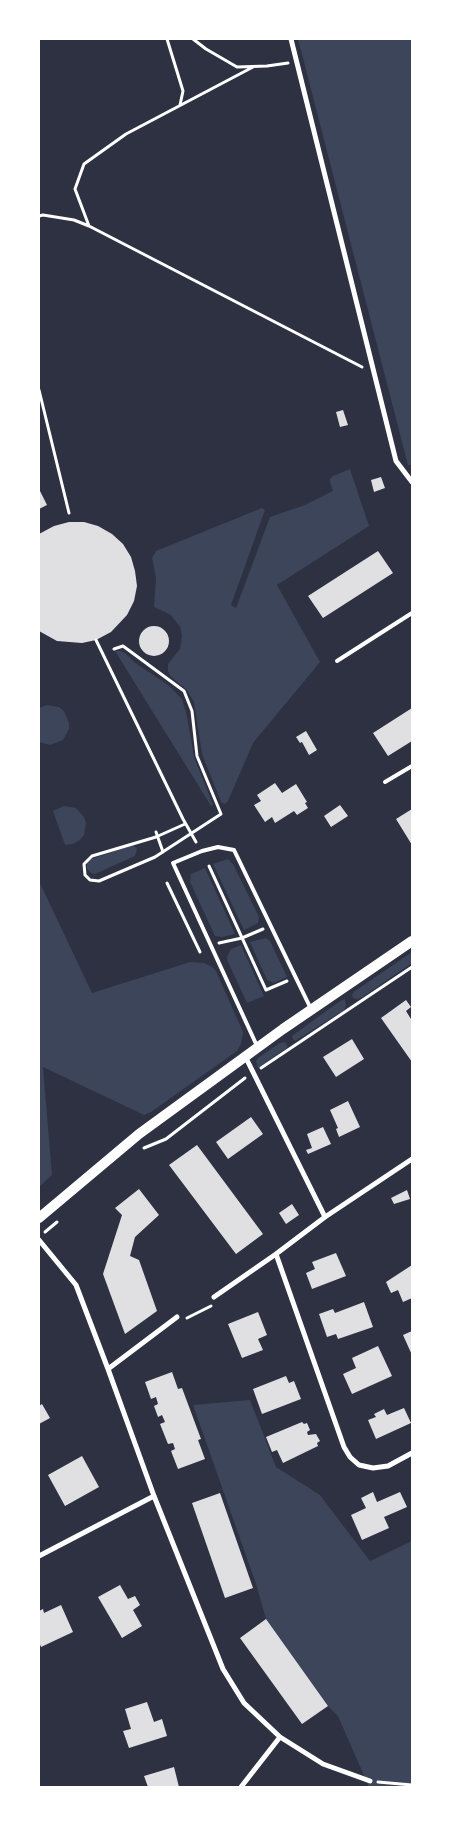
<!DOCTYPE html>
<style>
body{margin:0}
#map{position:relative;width:451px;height:1826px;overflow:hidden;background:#2d3142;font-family:Karla,sans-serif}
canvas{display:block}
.frame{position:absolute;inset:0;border:40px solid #fff;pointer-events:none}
</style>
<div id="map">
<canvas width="451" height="1826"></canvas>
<div class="frame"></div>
</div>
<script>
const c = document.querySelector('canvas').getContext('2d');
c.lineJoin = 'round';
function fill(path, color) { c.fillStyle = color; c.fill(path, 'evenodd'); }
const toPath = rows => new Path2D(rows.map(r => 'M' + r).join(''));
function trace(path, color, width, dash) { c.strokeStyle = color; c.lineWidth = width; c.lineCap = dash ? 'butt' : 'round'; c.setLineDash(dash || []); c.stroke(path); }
fill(toPath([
 [298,39,412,39,412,465,408,465],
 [350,469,369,526,277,585,320,662,253,743,228,801,225,804,221,802,202,754,194,702,186,689,171,677,168,671,168,664,180,649,182,635,180,627,171,615,154,607,156,578,152,558,156,551,262,508,265,510,231,605,236,608,270,517,305,505,333,491,330,482,330,479,333,476],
 [115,651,121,651,125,653,134,662,168,685,182,699,187,716,194,757,213,805,211,806],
 [47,705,59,707,64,711,69,723,69,729,63,740,50,745,39,742,39,708],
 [64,806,76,808,84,817,86,823,84,835,80,840,73,844,65,845,53,811],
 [133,845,137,849,135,856,95,874,91,873,87,869,87,862,91,859],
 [228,859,233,864,259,917,258,923,244,930,213,864],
 [205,868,235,934,222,937,215,936,190,882,191,874],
 [39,881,92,993,190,962,204,963,212,967,216,971,243,1032,241,1044,237,1051,151,1112,144,1115,43,1067,52,1175,39,1187],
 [266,938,270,941,287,977,274,983,267,980,250,942],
 [241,945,264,996,247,1003,228,962,227,957,231,949],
 [412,952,412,963,361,998,356,999,353,998,352,994,355,991],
 [345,999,346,1006,344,1010,295,1041,293,1039,292,1036,322,1014,342,1000],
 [285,1042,288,1047,258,1068,256,1061,258,1058,280,1043],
 [250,1400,276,1467,320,1495,370,1561,412,1541,412,1787,369,1787,338,1716,328,1706,266,1619,256,1584,193,1405]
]), '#3c4559');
fill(toPath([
 [343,410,348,425,340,427,336,412],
 [381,477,385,488,374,492,371,480],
 [39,489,47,505,39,509],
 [69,522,84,522,98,526,112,534,123,544,131,557,135,571,137,586,134,601,127,615,111,632,96,640,82,643,57,641,39,631,39,534,54,526],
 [378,551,393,573,323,618,308,596],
 '139 641a15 15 0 1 1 30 0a15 15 0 1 1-30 0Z',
 [412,708,412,741,388,756,373,733],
 [306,731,317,750,309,755,302,742,300,743,296,737],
 [275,783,282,793,296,784,307,802,305,803,308,808,297,815,294,811,275,823,272,817,265,822,254,805,261,801,257,795],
 [340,805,348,816,331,827,324,816],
 [412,809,412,845,396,819],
 [406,1000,411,1007,406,1011,411,1019,412,1018,412,1062,381,1018],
 [352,1039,364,1059,336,1077,323,1057],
 [348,1101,360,1127,339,1137,336,1129,338,1128,330,1110],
 [251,1117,263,1134,228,1159,216,1142],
 [323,1127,331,1144,308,1154,306,1150,312,1148,307,1134],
 [197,1145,263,1234,236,1254,169,1165],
 [139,1189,159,1215,135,1237,130,1256,139,1260,157,1311,125,1334,103,1274,122,1215,115,1208],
 [407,1190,410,1199,394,1204,391,1198],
 [292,1204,299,1215,286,1224,279,1213],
 [336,1253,346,1276,312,1289,306,1273,315,1269,312,1262],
 [412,1265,412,1298,403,1302,398,1290,391,1293,386,1282],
 [364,1302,373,1327,338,1339,336,1334,327,1337,319,1314,333,1309,335,1313],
 [258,1312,267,1335,258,1339,263,1350,242,1358,228,1324],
 [412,1331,412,1355,403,1335],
 [378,1346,392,1376,352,1394,343,1374,356,1368,352,1358],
 [172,1372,178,1389,182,1388,201,1439,198,1440,205,1459,178,1469,171,1451,175,1449,173,1443,168,1444,160,1424,165,1422,162,1415,158,1417,154,1406,158,1404,156,1397,151,1399,145,1382],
 [286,1376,289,1383,294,1381,301,1399,262,1414,253,1389],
 [42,1404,50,1418,39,1424,39,1406],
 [404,1408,411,1423,376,1439,368,1420,376,1417,374,1414,384,1409,387,1415],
 [302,1422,304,1424,307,1423,310,1430,307,1432,308,1435,316,1434,320,1441,317,1443,318,1446,283,1463,277,1450,272,1452,266,1437],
 [82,1456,99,1487,65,1506,48,1475],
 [373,1492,377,1502,400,1492,407,1507,384,1517,389,1528,362,1540,351,1515,366,1508,361,1498],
 [220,1493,253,1588,225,1598,192,1503],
 [120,1585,128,1599,135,1596,140,1605,133,1610,142,1626,122,1638,98,1597],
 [61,1605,73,1632,41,1647,39,1642,39,1611,43,1609,44,1613],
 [266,1619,328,1706,302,1724,240,1638],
 [147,1702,154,1722,162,1719,167,1736,129,1748,123,1731,131,1729,125,1709],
 [174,1767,179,1787,148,1787,144,1776]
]), '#e0e0e3');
trace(toPath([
 [167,39,183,91,180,105],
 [193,39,206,49,237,67,267,66,288,63],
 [39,216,43,215,74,220,89,226,362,367],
 [89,226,75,189,84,164,126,134,253,67],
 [39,390,69,513],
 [96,640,183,819,196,842],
 [114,649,123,646,184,691,192,711,197,756,221,814,155,857,99,881,90,880,85,875,84,864,92,856,156,837,185,824],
 [156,832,163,852],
 [209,866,266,990,287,981],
 [167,883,200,952],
 [219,943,242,938,263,929],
 [261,1068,412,967],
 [144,1148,166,1139,245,1078],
 [45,1232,57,1222],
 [187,1318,211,1306],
 [378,1782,412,1785]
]), '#fff', 3);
trace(toPath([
 [337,661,412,613],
 [385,782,412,766],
 [257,1046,173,863,202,851,218,847,234,850,311,1009]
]), '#fff', 4);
trace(toPath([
 [291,39,396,461,412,482],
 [245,1056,325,1217],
 [39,1240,76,1285,108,1369,154,1496,223,1669,244,1703,280,1737,323,1764,370,1781],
 [276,1254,344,1447,350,1457,359,1465,373,1468,388,1466,412,1453],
 [214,1297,276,1254,325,1217,412,1159],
 [108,1369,177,1317],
 [39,1556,154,1496],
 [241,1787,280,1737]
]), '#fff', 5);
trace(toPath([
 [39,1218,139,1134,283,1029,412,941]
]), '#fff', 10);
</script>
